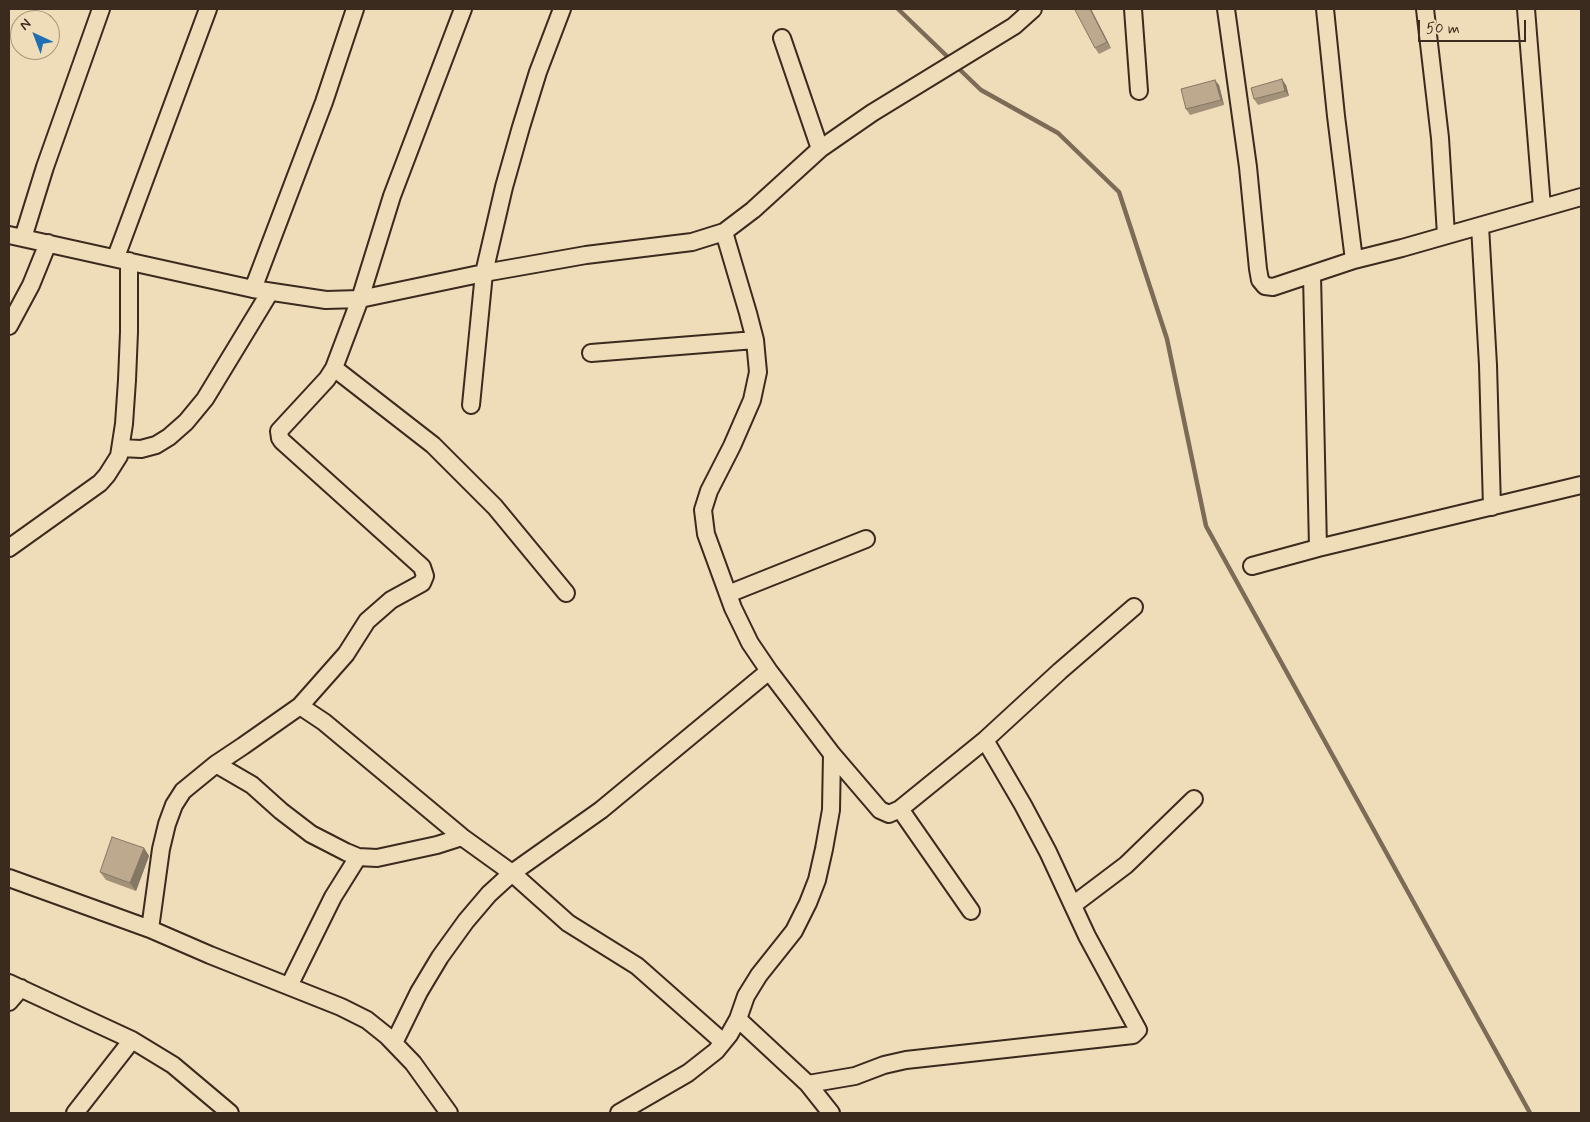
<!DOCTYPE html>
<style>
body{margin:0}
#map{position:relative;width:1590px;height:1122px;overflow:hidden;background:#efdcb9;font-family:Mynerve,sans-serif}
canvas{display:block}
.frame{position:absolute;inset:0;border:10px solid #3b2a1e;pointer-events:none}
.north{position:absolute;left:10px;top:10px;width:50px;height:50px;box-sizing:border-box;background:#efdcb9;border:1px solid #a7957b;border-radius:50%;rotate:317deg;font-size:14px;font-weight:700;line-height:20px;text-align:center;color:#3b2a1e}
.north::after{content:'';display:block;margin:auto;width:18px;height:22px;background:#1f6fb2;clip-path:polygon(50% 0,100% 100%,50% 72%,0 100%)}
.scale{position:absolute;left:1418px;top:20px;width:108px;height:22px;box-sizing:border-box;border:2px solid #3b2a1e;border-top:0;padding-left:6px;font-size:15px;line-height:18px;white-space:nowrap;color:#3b2a1e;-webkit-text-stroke:4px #efdcb9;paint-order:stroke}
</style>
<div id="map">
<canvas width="1590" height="1122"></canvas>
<div class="frame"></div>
<div class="north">N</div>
<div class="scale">50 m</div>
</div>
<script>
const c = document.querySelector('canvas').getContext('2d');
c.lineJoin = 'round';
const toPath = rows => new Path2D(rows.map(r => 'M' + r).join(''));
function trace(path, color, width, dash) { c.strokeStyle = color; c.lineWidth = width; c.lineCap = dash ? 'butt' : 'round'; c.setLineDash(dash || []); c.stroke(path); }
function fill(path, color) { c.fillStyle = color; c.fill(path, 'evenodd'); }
trace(toPath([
 [898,9,951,60],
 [956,66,981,90,1058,133,1119,192,1167,339,1206,526,1530,1113]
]), '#7c6b56', 4.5);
const minor = toPath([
 [1133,9,1139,91],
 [1226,9,1248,167,1258,269,1260,280,1265,286,1273,287,1354,260,1402,248,1581,197],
 [1325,9,1336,116,1354,260],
 [1425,9,1440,138,1446,235],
 [1526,9,1542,207],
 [782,38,820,149],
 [1480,226,1488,365,1492,507],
 [724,232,748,313,755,340,758,372,752,400,732,446,709,491,703,510,706,534,733,608,750,643,769,671,832,754,880,810,889,814,900,809,985,740,1060,671,1134,607],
 [9,235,253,289,326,300,360,299,484,273,586,255,692,242,724,232,753,210,820,149,872,113,1014,26,1033,9],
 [23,238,45,167,101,9],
 [116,257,208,9],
 [1312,275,1318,548],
 [253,289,324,102,355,9],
 [9,326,31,285,48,243],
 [591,353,755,340],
 [334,368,433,445,495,507,566,593],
 [471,405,484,273,504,187,521,127,538,72,562,9],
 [121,448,141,449,156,445,169,437,186,422,205,399,270,292],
 [9,548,100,483,107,475,119,456,124,424,127,380,129,332,129,261],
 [1252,566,1318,548,1581,485],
 [728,594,866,539],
 [300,706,346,654,367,621,391,600,422,583,425,576,422,567,282,441,280,438,279,431,327,379,334,368,360,299,392,196,463,9],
 [216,764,252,785,281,811,311,834,346,852,358,857,377,858,437,845,462,837],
 [900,809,971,911],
 [9,878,150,929,210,955,341,1007,367,1020,387,1036,413,1063,449,1113],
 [1073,905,1126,865,1194,799],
 [150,929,161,849,167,824,174,805,183,791,216,764,243,746,300,706,324,722,462,837,512,873,568,923,637,966,723,1042],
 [9,983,132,1040,173,1065,230,1113],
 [289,986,333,897,358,857],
 [9,1002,21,988],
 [738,1019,808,1084,831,1113],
 [394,1043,419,992,440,957,466,921,489,894,512,873,601,810,769,671],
 [808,1084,855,1076,884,1065,906,1060,1133,1035,1138,1030,1087,936,1048,852,1023,805,985,740],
 [75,1113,132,1040],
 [619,1113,688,1073,716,1051,729,1035,738,1019,746,996,759,975,794,931,808,903,817,880,824,849,831,810,832,754]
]);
trace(minor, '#3b2a1e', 20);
trace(minor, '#efdcb9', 16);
fill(toPath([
 [1090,9,1091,9,1111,48,1099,54,1095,48],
 [1219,85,1224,105,1190,115,1186,109],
 [1286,85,1289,96,1258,105,1254,99],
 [144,848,149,856,136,891,106,880,100,872]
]), '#a3927a');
fill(toPath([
 [1090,9,1091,9,1111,48,1107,42],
 [1282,79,1286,85,1289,96,1285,91],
 [1215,80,1219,85,1224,105,1221,100],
 [144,848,149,856,136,891,130,883]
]), '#847763');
const building = toPath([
 [1076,9,1090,9,1107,42,1095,48,1075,10,1076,9],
 [1282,79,1285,91,1254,99,1251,88,1282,79],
 [1215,80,1221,100,1186,109,1181,89,1215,80],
 [112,837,144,848,130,883,100,872,112,837]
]);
fill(building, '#bdaa8e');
trace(building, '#847763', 1);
</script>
